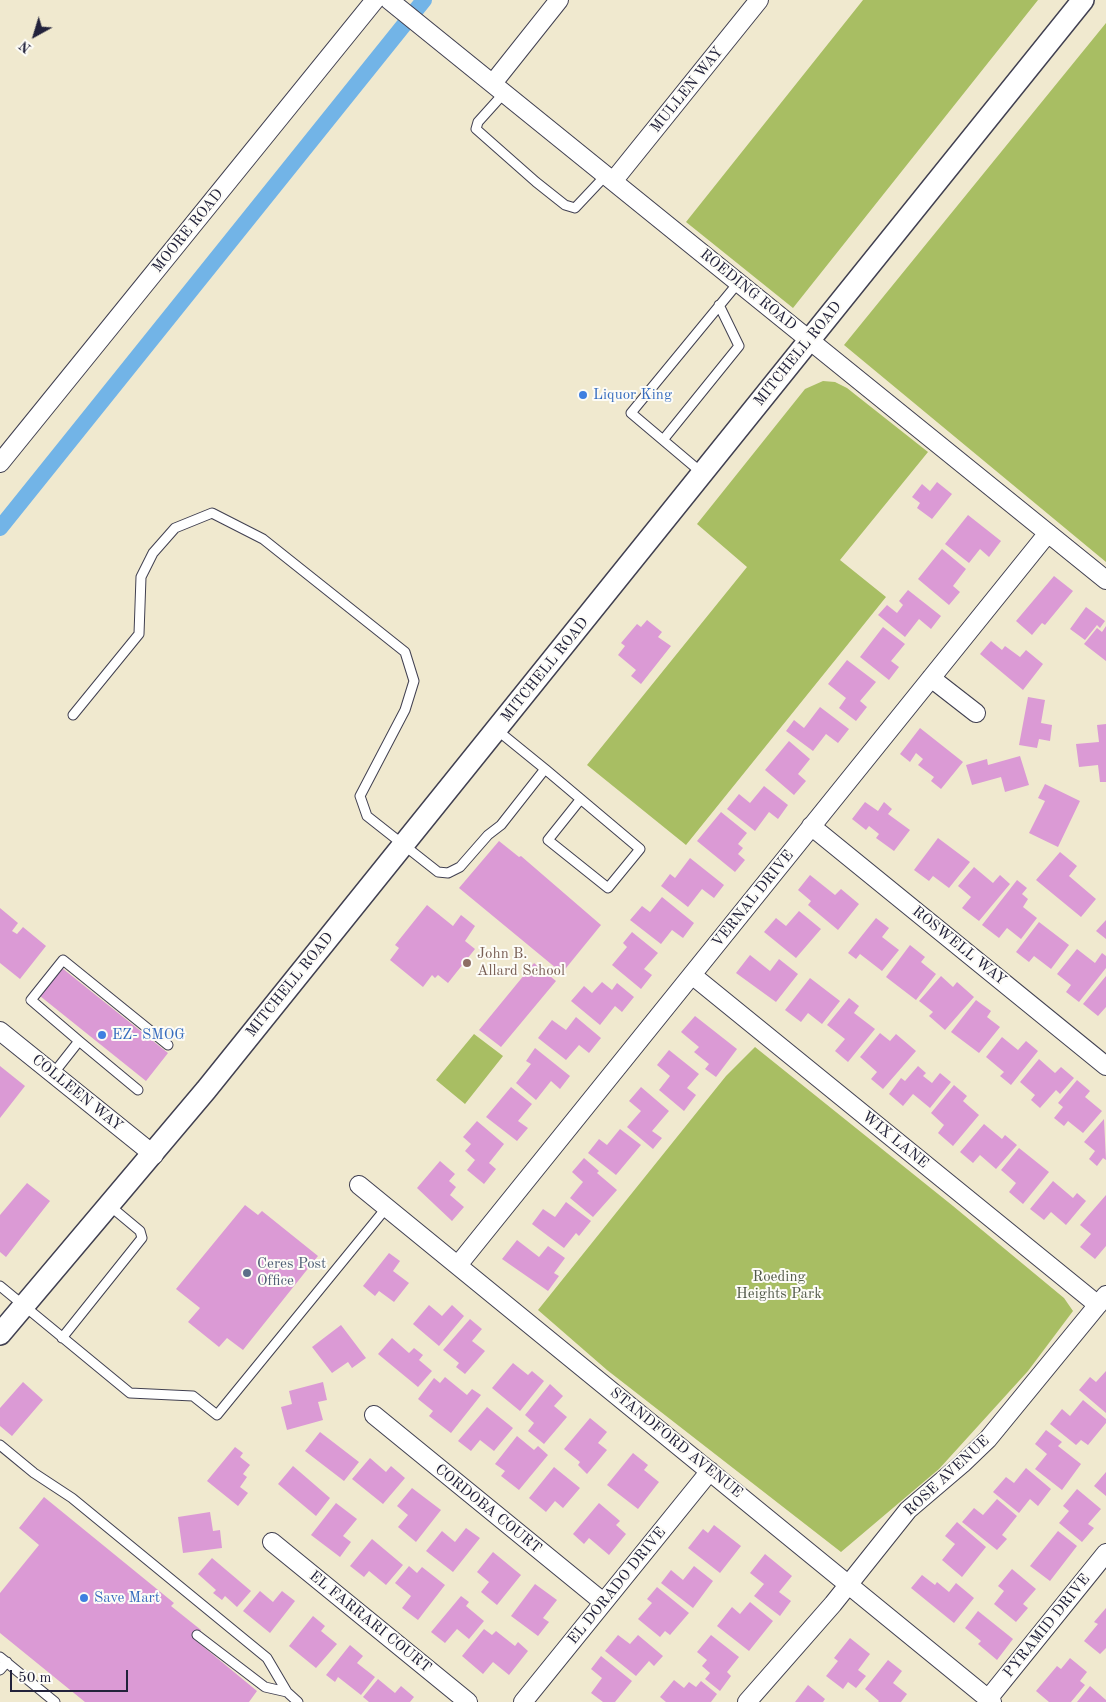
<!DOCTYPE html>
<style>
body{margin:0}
#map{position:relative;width:1106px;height:1702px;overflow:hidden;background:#f0e9cf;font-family:"Old Standard TT",serif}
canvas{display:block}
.north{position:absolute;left:10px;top:10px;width:50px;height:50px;-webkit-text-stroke:4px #fdfcf7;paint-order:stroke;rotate:219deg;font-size:14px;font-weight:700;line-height:20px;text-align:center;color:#22223b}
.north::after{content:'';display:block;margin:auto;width:18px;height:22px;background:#22223b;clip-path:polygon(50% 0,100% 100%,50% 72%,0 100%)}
.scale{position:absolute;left:10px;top:1670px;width:118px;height:22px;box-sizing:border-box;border:2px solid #22223b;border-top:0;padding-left:6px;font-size:15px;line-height:18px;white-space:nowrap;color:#22223b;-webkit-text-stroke:4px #fdfcf7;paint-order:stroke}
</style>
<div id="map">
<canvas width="1106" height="1702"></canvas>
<div class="north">N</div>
<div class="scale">50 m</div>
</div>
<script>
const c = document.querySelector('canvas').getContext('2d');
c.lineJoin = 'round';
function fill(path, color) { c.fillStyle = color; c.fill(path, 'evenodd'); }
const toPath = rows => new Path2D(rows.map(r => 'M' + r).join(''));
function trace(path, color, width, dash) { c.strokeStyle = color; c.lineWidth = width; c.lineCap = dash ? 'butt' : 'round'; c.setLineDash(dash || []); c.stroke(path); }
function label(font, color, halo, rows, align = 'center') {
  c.font = font + ' "Old Standard TT",serif'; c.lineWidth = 4; c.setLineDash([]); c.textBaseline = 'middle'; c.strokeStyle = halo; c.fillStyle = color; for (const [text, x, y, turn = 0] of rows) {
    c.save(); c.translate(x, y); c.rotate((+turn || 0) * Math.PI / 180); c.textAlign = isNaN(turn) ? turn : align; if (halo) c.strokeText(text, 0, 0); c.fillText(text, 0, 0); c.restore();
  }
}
fill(toPath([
 [863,0,1038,0,793,308,686,222],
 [1106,23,1106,562,844,345],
 [823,381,835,382,847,388,928,452,840,560,886,597,686,845,587,765,747,567,697,524,805,389],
 [474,1034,503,1056,465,1104,436,1080],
 [755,1047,953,1206,1064,1298,1073,1311,1028,1371,939,1469,841,1552,607,1370,538,1310,726,1076]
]), '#a8be63');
trace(toPath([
 [0,528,424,0]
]), '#72b4e7', 16);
fill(toPath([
 [937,482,952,494,932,519,917,508,920,503,912,497,922,484,930,491],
 [968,515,1001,541,989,557,980,549,969,563,945,544],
 [942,549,966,569,953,586,960,592,949,605,918,579],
 [1054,576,1073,591,1045,625,1042,623,1032,635,1016,621],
 [908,590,941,616,931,629,919,619,905,637,878,615,887,605,897,613,903,605,899,601],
 [1086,607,1105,621,1100,628,1097,625,1085,640,1070,629],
 [647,620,662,632,658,637,671,646,641,684,631,676,636,670,618,655,625,646,621,643,637,624,641,627],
 [1106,626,1106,661,1084,644,1097,628,1102,632],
 [883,627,905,644,891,661,899,667,889,680,860,657],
 [991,641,1002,650,1005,646,1020,657,1026,650,1043,664,1023,690,980,654],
 [847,660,876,682,860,701,867,707,856,721,839,708,846,698,828,684],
 [1028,697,1045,700,1041,723,1052,725,1050,741,1039,739,1037,748,1019,745],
 [820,707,849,729,838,743,826,734,813,751,786,731,794,720,804,728],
 [1106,724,1106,782,1100,782,1098,765,1079,767,1076,744,1099,742,1097,725],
 [920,728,963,762,941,789,931,781,934,777,918,765,923,759,916,753,910,762,900,754],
 [789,741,810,759,798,774,806,781,794,795,765,770],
 [1020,756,1029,785,1005,792,1001,777,972,785,966,765,987,759,988,765],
 [1045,784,1080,801,1058,847,1029,833,1045,801,1038,798],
 [764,786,788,805,778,819,769,812,755,831,727,809,739,794,750,803],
 [865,802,878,811,884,802,892,809,888,814,910,830,894,851,876,838,879,834,869,826,866,830,852,819],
 [721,812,747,833,738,844,743,848,738,854,745,860,735,872,697,841],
 [938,838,970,862,949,888,933,876,929,881,914,870],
 [499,841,519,857,521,856,601,925,562,973,459,888],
 [1060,852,1077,866,1069,876,1096,899,1081,917,1036,880],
 [690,858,724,885,714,898,702,889,688,907,661,886,670,874,675,878],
 [974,867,993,883,1000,875,1010,884,979,921,962,908,971,897,958,886],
 [810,875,835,895,841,889,859,904,838,930,808,905,811,901,798,890],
 [1017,880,1027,888,1022,894,1028,899,1023,907,1037,918,1021,939,1007,928,999,938,982,925],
 [662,897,694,923,683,938,672,930,661,944,630,920,642,906,650,912],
 [427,905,453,926,461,915,475,926,465,941,475,949,448,983,438,975,435,978,432,975,423,987,390,960,399,948,395,945],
 [0,908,18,923,12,931,17,934,23,927,46,946,20,979,0,963],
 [799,911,821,929,796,958,764,932,776,918,786,926],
 [876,918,889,928,882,937,899,950,882,971,860,954,856,959,848,953],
 [1106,920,1106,939,1096,931],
 [1039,922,1069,945,1051,969,1034,956,1029,962,1016,952],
 [632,932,658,953,644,969,652,975,641,989,612,965,627,947,623,943],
 [910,945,925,957,921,962,936,974,916,1000,886,977],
 [1077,949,1095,963,1102,953,1106,956,1106,968,1079,1002,1066,992,1071,985,1057,974],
 [750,955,770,971,779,959,798,974,776,1002,736,973],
 [534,963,556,981,501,1047,479,1030],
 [62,968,168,1053,146,1081,40,996],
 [941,976,953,987,957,982,974,997,945,1030,929,1016,933,1012,919,1001],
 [1106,976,1106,1007,1098,1016,1083,1004],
 [810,978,840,1001,822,1024,808,1013,801,1022,785,1010],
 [602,982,612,990,617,983,634,997,622,1012,615,1006,600,1025,571,1001,584,986,592,993],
 [849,998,859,1006,854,1013,875,1029,848,1062,835,1051,845,1039,827,1025],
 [976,1000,991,1011,987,1017,1000,1027,979,1053,951,1032],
 [695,1016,737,1049,716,1077,705,1069,709,1064,694,1052,699,1047,681,1032],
 [576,1017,601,1038,589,1053,579,1045,566,1060,538,1038,552,1020,566,1030],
 [880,1033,890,1041,896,1034,916,1051,883,1089,871,1079,877,1072,860,1057],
 [1002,1037,1018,1050,1026,1041,1038,1051,1011,1085,1000,1076,1004,1072,986,1057],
 [535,1048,570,1076,560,1089,551,1081,536,1100,516,1083,531,1064,526,1061],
 [669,1050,699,1074,687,1088,696,1095,684,1111,659,1090,670,1076,657,1065],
 [1039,1059,1055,1073,1061,1067,1074,1078,1060,1094,1056,1090,1040,1108,1031,1100,1035,1095,1020,1082],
 [0,1066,25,1086,0,1118],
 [918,1066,926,1073,923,1076,932,1083,940,1073,951,1082,930,1108,913,1094,903,1106,889,1094,901,1078,905,1081],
 [1077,1080,1090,1091,1085,1097,1102,1111,1083,1133,1068,1121,1064,1126,1054,1118,1063,1107,1058,1103],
 [954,1085,967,1096,963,1101,979,1115,953,1146,938,1133,944,1125,931,1113],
 [511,1087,532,1104,518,1121,528,1128,517,1141,486,1117],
 [641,1087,669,1111,652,1131,662,1138,653,1149,627,1127,641,1111,629,1101],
 [1104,1119,1106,1160,1103,1158,1097,1166,1089,1159,1095,1151,1084,1142],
 [477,1121,504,1144,489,1163,496,1169,484,1184,467,1170,475,1160,465,1151,471,1144,463,1137],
 [984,1124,1002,1139,1005,1135,1017,1145,996,1169,980,1155,973,1163,960,1152],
 [620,1129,641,1145,616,1175,588,1153,599,1139,607,1145],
 [1019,1148,1049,1172,1023,1204,1009,1192,1016,1183,1001,1170],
 [584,1158,599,1171,597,1173,617,1190,593,1217,570,1198,583,1182,572,1172],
 [440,1161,455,1174,449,1181,456,1187,450,1195,464,1207,452,1221,417,1188],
 [1053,1181,1073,1198,1077,1193,1086,1201,1066,1225,1051,1212,1044,1220,1030,1209],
 [27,1183,50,1201,6,1257,0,1252,0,1215],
 [1106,1195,1106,1246,1095,1259,1080,1247,1091,1234,1080,1225],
 [566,1202,591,1221,579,1236,576,1233,564,1248,532,1224,543,1209,555,1217],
 [245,1205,258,1215,262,1211,318,1256,243,1350,227,1338,219,1347,188,1322,200,1308,176,1289],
 [517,1240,539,1257,548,1246,565,1258,554,1273,559,1276,548,1291,502,1259],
 [389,1253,400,1261,393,1271,409,1283,394,1302,379,1291,375,1296,363,1286],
 [429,1305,442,1316,452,1305,464,1316,439,1346,413,1324],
 [470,1319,482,1329,472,1341,485,1351,465,1374,456,1367,459,1363,443,1350],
 [341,1325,366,1358,352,1368,348,1362,332,1373,312,1347],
 [392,1338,409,1353,414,1348,423,1355,419,1360,432,1371,418,1387,378,1354],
 [513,1363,528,1375,532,1371,544,1381,520,1411,492,1388],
 [1106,1371,1106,1413,1079,1390,1090,1377,1096,1382],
 [445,1377,467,1395,472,1389,481,1395,451,1433,429,1416,433,1411,418,1399,434,1378,440,1383],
 [23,1382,43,1400,12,1436,0,1426,0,1408],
 [323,1382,327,1400,318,1402,323,1420,287,1430,281,1407,292,1404,289,1391],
 [550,1384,563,1396,554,1406,567,1417,544,1444,528,1431,534,1423,525,1415],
 [1083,1400,1106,1419,1106,1423,1088,1445,1081,1440,1076,1445,1050,1424,1062,1409,1070,1416],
 [487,1407,513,1428,494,1451,480,1440,471,1451,458,1441],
 [590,1418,607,1432,598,1443,607,1450,587,1474,578,1465,580,1462,564,1449],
 [1046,1430,1062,1442,1058,1446,1081,1464,1062,1490,1035,1469,1047,1454,1035,1444],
 [320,1432,359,1462,344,1481,305,1451],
 [517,1436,534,1450,538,1446,548,1455,519,1490,501,1476,505,1471,495,1464],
 [235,1447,243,1453,240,1457,250,1465,243,1474,247,1477,240,1487,248,1493,238,1506,207,1481],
 [633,1453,648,1465,644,1470,659,1482,638,1509,607,1485],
 [370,1458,386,1472,391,1466,405,1478,383,1504,352,1479],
 [293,1466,330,1498,316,1516,278,1484],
 [554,1467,580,1488,563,1508,555,1501,546,1512,529,1498],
 [1026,1468,1051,1489,1038,1506,1030,1499,1019,1513,993,1492,1006,1477,1014,1483],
 [1106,1472,1106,1496,1094,1486],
 [412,1488,441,1510,416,1542,398,1527,408,1515,397,1506],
 [1077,1489,1101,1509,1088,1524,1094,1528,1082,1542,1059,1523,1069,1511,1063,1506],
 [44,1497,174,1603,171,1606,201,1630,194,1639,257,1691,249,1702,85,1702,0,1633,0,1593,39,1545,19,1528],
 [997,1499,1017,1516,1002,1535,1007,1539,997,1550,962,1522,974,1508,983,1515],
 [336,1503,357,1519,343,1536,351,1542,340,1557,311,1535],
 [599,1503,620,1521,616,1525,626,1534,609,1555,589,1538,584,1544,573,1534],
 [210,1512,213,1531,220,1530,222,1548,183,1553,178,1517],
 [957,1522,986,1547,962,1577,942,1560,955,1544,945,1536],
 [714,1525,741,1546,720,1573,688,1548,703,1529,708,1533],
 [466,1528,480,1538,453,1572,426,1551,442,1531,455,1542],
 [1058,1531,1077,1546,1050,1581,1030,1566],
 [372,1539,403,1565,386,1585,369,1571,364,1577,350,1566],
 [493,1552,521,1575,497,1605,481,1592,489,1582,477,1572],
 [765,1554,792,1576,779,1592,791,1601,780,1616,754,1596,764,1584,750,1573],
 [212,1558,251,1591,237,1607,225,1596,222,1600,213,1593,216,1590,198,1574],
 [409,1566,417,1573,422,1567,445,1585,418,1620,402,1608,411,1596,395,1583],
 [694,1566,713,1581,693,1608,661,1583,671,1570,683,1580],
 [1012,1569,1036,1589,1023,1604,1028,1608,1016,1622,994,1604,1004,1591,998,1586],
 [922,1575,935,1585,937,1582,949,1592,956,1583,974,1598,954,1623,911,1588],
 [535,1584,557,1600,543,1618,549,1622,538,1636,511,1616],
 [657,1587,689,1613,670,1635,665,1631,660,1637,638,1619,652,1603,647,1599],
 [260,1591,273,1602,282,1591,295,1601,270,1633,243,1611],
 [461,1596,469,1602,466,1606,484,1621,469,1639,457,1629,445,1643,431,1632],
 [750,1602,773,1621,749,1651,717,1626,732,1607,740,1614],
 [1106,1608,1106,1648,1100,1654,1084,1641,1098,1624,1094,1622],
 [978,1611,1013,1639,997,1660,978,1644,981,1641,965,1628],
 [313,1616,325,1626,321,1631,337,1644,316,1668,289,1646],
 [484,1629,492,1635,496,1631,515,1646,518,1642,528,1651,509,1675,493,1662,483,1674,462,1656],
 [618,1635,630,1644,638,1635,663,1656,654,1666,649,1661,636,1676,605,1651],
 [711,1635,739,1657,727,1672,731,1676,720,1691,705,1679,710,1673,702,1666,707,1660,697,1652],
 [850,1638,870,1654,858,1670,866,1676,856,1688,848,1682,843,1689,826,1676,838,1661,834,1658],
 [350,1645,363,1656,357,1663,375,1677,361,1695,338,1677,335,1682,326,1675],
 [601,1656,632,1681,615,1702,603,1702,591,1693,602,1678,591,1669],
 [1070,1658,1087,1672,1080,1681,1085,1685,1071,1702,1049,1702,1036,1691,1057,1666,1061,1669],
 [888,1660,902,1671,893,1683,907,1694,901,1702,878,1702,879,1701,865,1689],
 [378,1679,395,1693,401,1686,414,1697,410,1702,369,1702,363,1697],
 [674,1680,684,1688,689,1682,696,1687,701,1681,717,1694,711,1702,666,1702,660,1697],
 [808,1685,825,1699,823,1702,795,1702],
 [1090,1686,1106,1700,1106,1702,1077,1702]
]), '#db9ad5');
const service = toPath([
 [505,92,478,122,476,129,536,182,565,205,575,208,607,174],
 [663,440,739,346,719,305],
 [702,473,631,413,738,283],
 [73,715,139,634,141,577,153,553,175,528,212,513,263,539,405,652,414,681,405,710,360,796,367,816,438,872,448,873,460,867,488,835,501,825,545,769,497,730],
 [545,769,640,849,608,888,548,840,580,800],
 [79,1041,31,1000,63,960,168,1045],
 [53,1074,79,1041,138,1090],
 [0,1286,130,1393,193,1396,217,1415,387,1207],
 [62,1338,142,1238,140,1231,110,1206],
 [0,1445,34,1473,72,1498,267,1658,287,1692,298,1702],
 [197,1635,265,1687,287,1692],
 [0,1657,55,1702],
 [0,1670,7,1662]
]);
const minor = toPath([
 [389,0,1106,580],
 [493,83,559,0],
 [614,180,759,0],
 [0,463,375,0],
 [931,678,976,713],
 [811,826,1106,1066],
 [692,975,1098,1305],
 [0,1031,154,1155],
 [359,1185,992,1702],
 [458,1265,1048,533],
 [374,1415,603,1602],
 [272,1542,468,1702],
 [988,1699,1106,1553],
 [523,1702,710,1471],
 [747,1702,833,1604,908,1510,962,1464,988,1439,1106,1295]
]);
const tertiary = toPath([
 [0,1334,206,1090,1083,0]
]);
trace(service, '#414051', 11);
trace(minor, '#414051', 20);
trace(tertiary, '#414051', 24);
trace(service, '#fff', 9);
trace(minor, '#fff', 18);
trace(tertiary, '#fff', 21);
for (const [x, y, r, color] of [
 [583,395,5,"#3f7fe0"],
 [467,963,5,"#8d6e63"],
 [102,1035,5,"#3f7fe0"],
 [247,1273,5,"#5c6f8a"],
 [84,1598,5,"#3f7fe0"]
]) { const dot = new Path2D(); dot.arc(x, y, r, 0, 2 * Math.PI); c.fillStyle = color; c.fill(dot); trace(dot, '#fdfcf7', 2); }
label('15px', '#22223b', '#fdfcf7', [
 ["MULLEN WAY",687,90,-51],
 ["MOORE ROAD",188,231,-51],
 ["ROEDING ROAD",748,290,39],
 ["MITCHELL ROAD",798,354,-51],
 ["MITCHELL ROAD",545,670,-51],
 ["VERNAL DRIVE",753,899,-51],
 ["ROSWELL WAY",959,946,39],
 ["MITCHELL ROAD",290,985,-51],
 ["COLLEEN WAY",77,1093,39],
 ["WIX LANE",895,1140,39],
 ["STANDFORD AVENUE",676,1443,39],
 ["ROSE AVENUE",947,1476,-43],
 ["CORDOBA COURT",488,1509,39],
 ["EL DORADO DRIVE",617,1586,-51],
 ["EL FARRARI COURT",370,1622,39],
 ["PYRAMID DRIVE",1047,1626,-51]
]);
label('15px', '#366cbe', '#fdfcf7', [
 ["Liquor King",593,395],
 ["EZ- SMOG",112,1035],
 ["Save Mart",94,1598]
], 'left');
label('15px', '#785e54', '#fdfcf7', [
 ["John B.",477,954],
 ["Allard School",477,971]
], 'left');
label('15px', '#4e5e75', '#fdfcf7', [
 ["Ceres Post",257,1264],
 ["Office",257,1281]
], 'left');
label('15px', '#515949', '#fdfcf7', [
 ["Roeding",779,1277],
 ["Heights Park",779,1294]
]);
</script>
